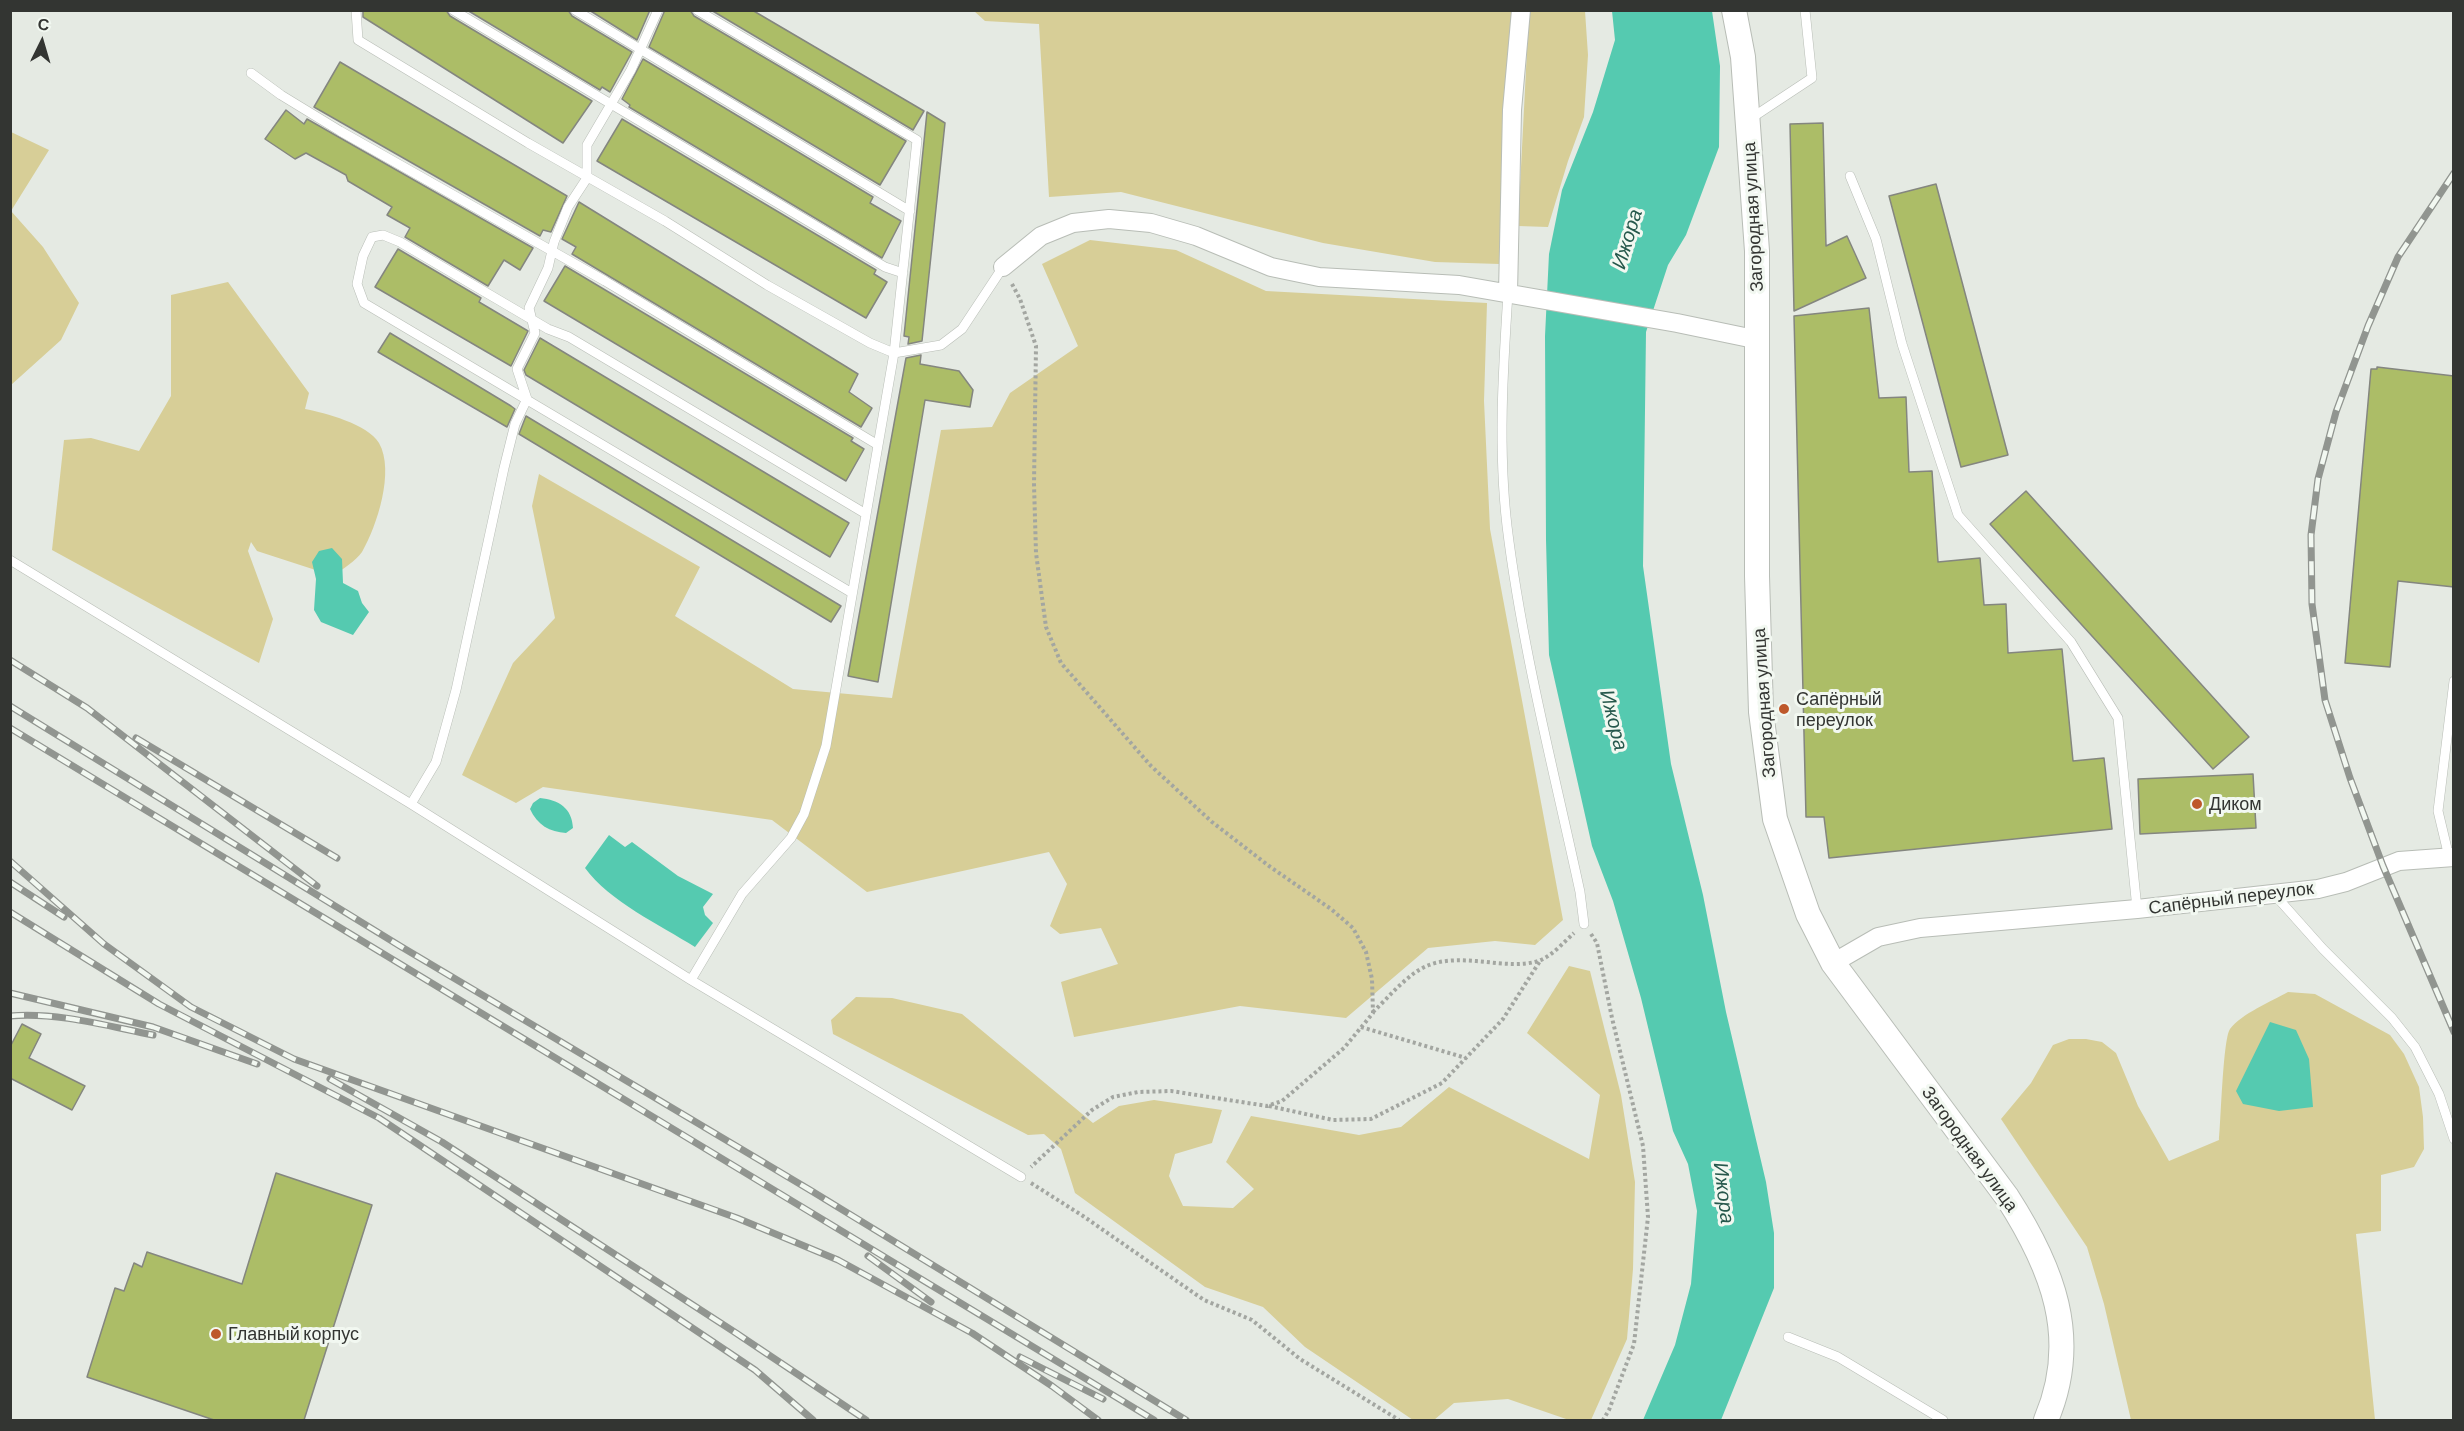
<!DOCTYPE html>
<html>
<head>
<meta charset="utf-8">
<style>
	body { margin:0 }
	#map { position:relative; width:2464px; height:1431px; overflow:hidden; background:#e5eae3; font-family:Barlow,sans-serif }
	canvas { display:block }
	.frame { position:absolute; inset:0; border:12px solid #333532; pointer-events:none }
	.north { position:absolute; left:12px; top:12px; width:60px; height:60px; -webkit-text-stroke:4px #f2f8f1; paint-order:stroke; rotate:5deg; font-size:16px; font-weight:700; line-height:24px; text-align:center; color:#333532 }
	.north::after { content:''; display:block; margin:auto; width:21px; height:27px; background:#333532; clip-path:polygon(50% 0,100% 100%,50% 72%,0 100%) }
</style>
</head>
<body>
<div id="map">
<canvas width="2464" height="1431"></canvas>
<div class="frame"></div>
<div class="north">С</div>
</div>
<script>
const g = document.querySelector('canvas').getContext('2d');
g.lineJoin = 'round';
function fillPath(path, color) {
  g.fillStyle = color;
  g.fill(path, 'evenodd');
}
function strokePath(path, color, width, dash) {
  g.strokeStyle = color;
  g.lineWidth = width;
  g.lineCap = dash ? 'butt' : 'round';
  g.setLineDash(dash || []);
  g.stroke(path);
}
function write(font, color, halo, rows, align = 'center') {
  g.font = font + ' Barlow,sans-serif';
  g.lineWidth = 6;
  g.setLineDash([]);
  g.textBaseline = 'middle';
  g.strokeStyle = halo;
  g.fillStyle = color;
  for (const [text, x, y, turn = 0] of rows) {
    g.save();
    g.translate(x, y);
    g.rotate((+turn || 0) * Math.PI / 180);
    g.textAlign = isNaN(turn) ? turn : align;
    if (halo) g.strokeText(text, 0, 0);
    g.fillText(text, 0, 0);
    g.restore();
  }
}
fillPath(new Path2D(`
	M974,11H1516L1500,264L1435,262L1323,243L1121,192L1049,197L1039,24L985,21Z
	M1529,11H1585L1588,55L1584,117L1568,161L1548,227L1518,226Z
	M11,132L49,150L11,211L43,247L79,303L61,340L11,385Z
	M1090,240L1176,250L1266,291L1487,303L1484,401L1490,529L1563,920L1535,945L1495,941L1428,948L1346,1018L1240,1006L1074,1037L1061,982L1118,964L1101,928L1060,934L1050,926L1067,884L1049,852L867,892L772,820L543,787L516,803L462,775L513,663L555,618L532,506L539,474L700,567L675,616L793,689L892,698L941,430L992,427L1010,393L1078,346L1042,264Z
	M228,282L309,393L305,409C325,413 368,424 379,443C395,471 377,526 362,552C356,561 342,569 334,576L257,551L251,542L248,551L273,619L259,663L52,550L64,440L91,438L139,451L171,396V295Z
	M1569,966L1590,971L1621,1095L1635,1182L1633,1269L1627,1339L1591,1420H1569L1508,1399L1454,1403L1434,1420H1413L1305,1347L1263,1307L1205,1287L1075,1193L1061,1149L1044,1134L1028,1135L833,1034L831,1020L856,997L892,998L962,1014L1093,1123L1119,1106L1154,1100L1222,1110L1212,1143L1175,1154L1169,1176L1183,1206L1233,1208L1254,1189L1226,1162L1251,1116L1359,1135L1401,1127L1449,1087L1589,1159L1600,1095L1527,1033Z
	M2288,992L2315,994L2390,1035L2404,1054L2419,1087L2423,1117L2424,1149L2414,1167L2381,1175V1231L2356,1234L2375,1420H2131L2104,1304L2087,1247L2001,1119L2031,1083L2053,1045L2069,1039H2086L2102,1042L2116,1053L2138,1106L2169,1161L2219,1140C2221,1121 2223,1039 2230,1029C2241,1014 2272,1001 2288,992Z`), '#d7ce97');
fillPath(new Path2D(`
	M1612,11H1712L1720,66L1719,147L1686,235L1668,265L1646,332L1643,566L1671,764L1703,895L1726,1012L1766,1182L1774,1233V1288L1721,1420H1643L1675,1345L1691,1284L1697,1211L1688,1164L1673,1131L1641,998L1613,901L1592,846L1549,655L1546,540L1545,336L1549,254L1562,190L1593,112L1615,40Z
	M332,548L342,559L343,583L358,591L362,603L369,612L353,635L321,622L314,610L316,579L312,562L319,551Z
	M540,798C559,800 572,808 573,828L566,833C550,832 537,825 530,809L533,803Z
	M609,835L625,847L632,842L678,876L713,894L703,907L705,915L713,923L695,947C660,925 609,901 585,868Z
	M2270,1022L2296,1030L2309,1059L2313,1107L2279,1111L2243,1104L2236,1091Z`), '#55cab0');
const building = new Path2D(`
	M363,10H446L450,16L592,101L563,143L363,17Z
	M467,10H568L572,16L632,52L610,92L602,87L600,90Z
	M589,10H650L637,40Z
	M665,10H690L694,16L906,141L880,185L649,47Z
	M711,10H752L924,111L913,130Z
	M643,59L873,197L870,203L901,221L882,258L629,107L630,105L622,99Z
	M340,62L567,196L551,232L543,230L540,236L314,107Z
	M286,110L304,124L307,119L533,248L520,270L504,260L488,286L405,237L410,228L387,215L392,207L348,181L346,175L306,153L295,159L265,139Z
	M927,112L945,123L922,341L908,344L909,337L904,336Z
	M622,119L876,270L874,274L887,282L866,318L597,161Z
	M1823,123L1826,246L1847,236L1866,278L1794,311L1790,124Z
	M1936,184L2008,455L1961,467L1889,196Z
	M579,202L858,374L849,392L872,408L861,427L572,254L576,247L562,239Z
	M398,249L481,298L479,302L528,331L511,366L375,287Z
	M565,266L853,438L851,441L864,449L846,481L544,301Z
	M1869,308L1879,398L1906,397L1909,472L1932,471L1938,562L1980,558L1984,605L2006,604L2008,653L2062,649L2073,761L2104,758L2112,829L1829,858L1824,817H1806L1794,316Z
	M390,333L511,406L515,409L507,427L378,352Z
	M540,338L849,523L830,557L526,375L524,370Z
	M921,355L920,364L959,371L973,390L970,407L925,400L878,682L848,676L906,358Z
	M2377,367L2454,376V587L2398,581L2390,667L2345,663L2371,369H2377Z
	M526,416L841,606L831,622L519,434Z
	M2026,491L2249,737L2213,769L1990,524Z
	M2253,774L2256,828L2140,834L2138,779Z
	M22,1024L41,1034L29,1058L85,1086L72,1110L10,1078V1047Z
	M276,1173L372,1205L304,1420H214L87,1377L115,1288L124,1291L134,1263L142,1267L147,1252L242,1284Z`);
fillPath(building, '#acbd67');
strokePath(building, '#84867f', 1.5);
const service = new Path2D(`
	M356,10L358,40L528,143L665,221L767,285L870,343L894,353L941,345L962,329L1003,267
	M453,10L885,267L903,273
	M575,10L910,211
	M251,73L281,95L340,131L605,281L878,445
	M1750,119L1812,78L1805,10
	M1850,176L1876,239L1902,344L1958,515L2071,642L2118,718L2137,909
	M1508,293C1503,370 1498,448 1507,526C1522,649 1554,771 1580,892L1584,924
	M10,560L411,804L691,980L1021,1177
	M852,593L364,303L357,284L363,256L372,237L383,235L400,242L548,329L569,337L866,514
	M411,804L436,762L456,690L504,468L515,424L527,399L517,369L535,333L529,308L548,268L554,242L568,207L587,178V145L631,70L658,10
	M2449,857L2438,811L2454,681
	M2274,894L2323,949L2392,1018L2415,1047L2439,1094L2454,1139
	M691,980L742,894L791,838L804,814L826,746L894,353L917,140L697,10
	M1788,1337L1838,1357L1943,1420`);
const minor = new Path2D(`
	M1003,267L1041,236L1073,223L1109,219L1151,223L1196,236L1271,267L1319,277L1459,285L1677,323L1759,340
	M1508,293L1512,110L1521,10
	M1833,963L1878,937L1920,928L2137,909L2318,889L2346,882L2399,861L2454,857`);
const secondary = new Path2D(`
	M1734,10L1743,57L1757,251V576L1761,712L1775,819L1808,914L1833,963L2007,1197C2052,1267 2081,1338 2046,1420`);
strokePath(service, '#b8bdb6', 10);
strokePath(minor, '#b8bdb6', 20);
strokePath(secondary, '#b8bdb6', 26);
strokePath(new Path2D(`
	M1012,284L1020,299L1036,346L1034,484L1036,553L1046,627L1061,663L1151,766L1212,822L1269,866L1331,909L1353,928L1366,952L1372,979L1373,1013L1344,1048L1282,1101L1267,1106L1171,1091L1138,1092L1113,1097L1092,1110L1031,1167
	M1591,934L1597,943L1612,1018L1643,1146L1648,1217L1634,1344L1609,1410L1603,1420
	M1373,1012C1389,997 1408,973 1429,965C1464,952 1507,971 1538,961C1551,957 1564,942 1574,933
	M1361,1027L1466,1058
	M1269,1106L1333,1120L1371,1119L1442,1083L1503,1019L1540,961
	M1031,1183L1083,1216L1204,1300L1252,1320L1300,1359L1399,1420`), '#a3a6a1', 4, [3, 3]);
strokePath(service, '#fff', 9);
strokePath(minor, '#fff', 18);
strokePath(secondary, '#fff', 24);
const rail = new Path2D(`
	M2454,173L2398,257L2368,326L2336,412L2318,479L2311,535L2312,604L2325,700L2350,778L2383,866L2454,1032
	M10,660L87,708L317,886
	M10,706L400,946L810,1190L1186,1420
	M10,728L1154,1420
	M136,738L337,858
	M10,861L104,944L191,1007L294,1059L737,1218L838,1260L972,1333L1052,1386L1098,1420
	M10,882L64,917
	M10,912L159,1004L379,1118L755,1370L813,1420
	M10,993L153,1027L257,1064
	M10,1016C58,1012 107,1026 153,1035
	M330,1079L442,1142L736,1333L866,1420
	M868,1256L931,1302
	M1020,1357L1103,1399`);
strokePath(rail, '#919590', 7);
strokePath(rail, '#f2f8f1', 4.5, [14]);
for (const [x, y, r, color] of [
	[1784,709,6,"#be582b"],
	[2197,804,6,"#be582b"],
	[216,1334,6,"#be582b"]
]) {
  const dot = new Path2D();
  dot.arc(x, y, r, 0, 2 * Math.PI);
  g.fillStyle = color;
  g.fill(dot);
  strokePath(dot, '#f2f8f1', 2);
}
write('18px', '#333532', '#f2f8f1', [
	["Загородная улица",1753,217,-93],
	["Загородная улица",1764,703,-94],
	["Сапёрный переулок",2231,898,-7],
	["Загородная улица",1970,1149,54]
]);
write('18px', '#333532', '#f2f8f1', [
	["Сапёрный",1796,699],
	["переулок",1796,720],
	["Диком",2209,804],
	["Главный корпус",228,1334]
], 'left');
write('italic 20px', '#26584c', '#f2f8f1', [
	["Ижора",1627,239,-73],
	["Ижора",1614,720,76],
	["Ижора",1724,1193,83]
]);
</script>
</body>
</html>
